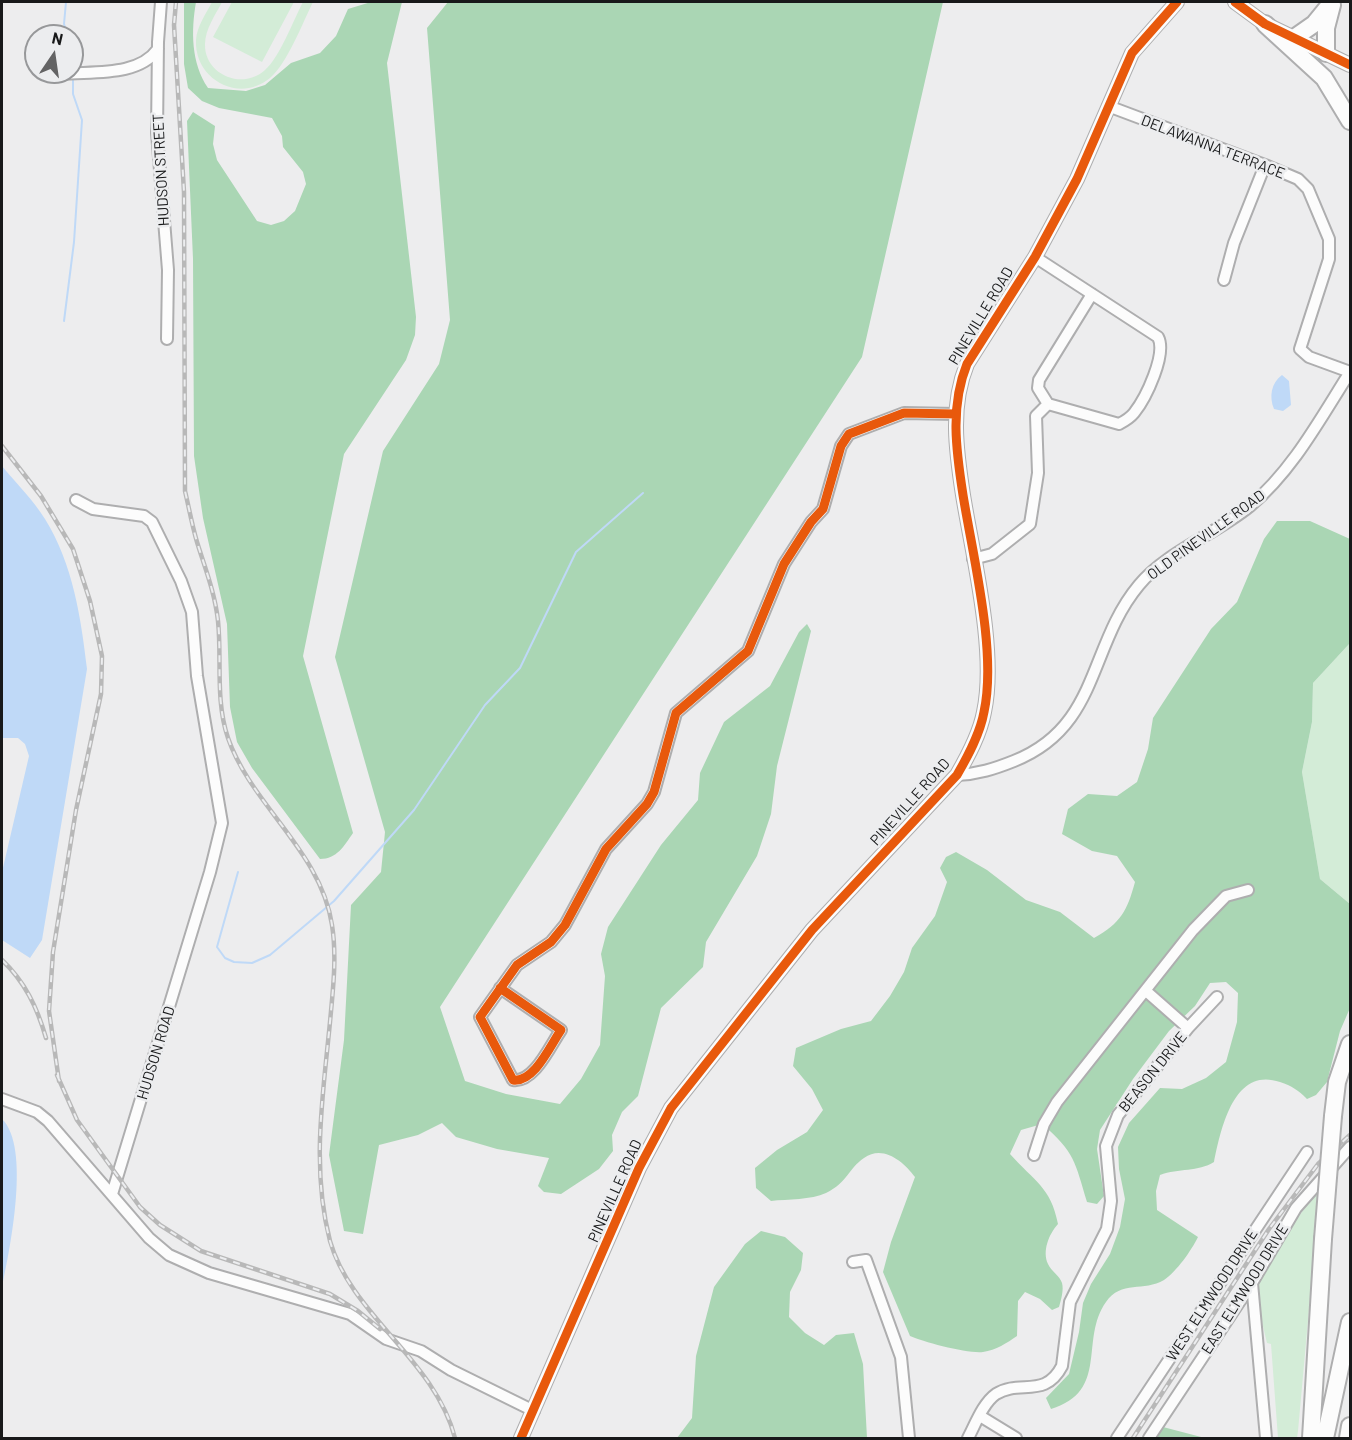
<!DOCTYPE html>
<html>
<head>
<meta charset="utf-8">
<style>
	body { margin:0 }
	#map { position:relative; width:1352px; height:1440px; overflow:hidden; background:#ededee; font-family:Barlow,sans-serif }
	canvas { display:block }
	.frame { position:absolute; inset:0; border:3px solid #18191a; pointer-events:none }
	.north { position:absolute; left:24px; top:24px; width:60px; height:60px; box-sizing:border-box; background:#ecedef; border:2px solid #97989a; border-radius:50%; rotate:13deg; font-size:16px; font-weight:700; line-height:24px; text-align:center; color:#18191a }
	.north::after { content:''; display:block; margin:auto; width:21px; height:27px; background:#636364; clip-path:polygon(50% 0,100% 100%,50% 72%,0 100%) }
</style>
</head>
<body>
<div id="map">
<canvas width="1352" height="1440"></canvas>
<div class="frame"></div>
<div class="north">N</div>
</div>
<script>
const g = document.querySelector('canvas').getContext('2d');
g.lineJoin = 'round';
function fillPath(path, color) {
  g.fillStyle = color;
  g.fill(path, 'evenodd');
}
function strokePath(path, color, width, dash) {
  g.strokeStyle = color;
  g.lineWidth = width;
  g.lineCap = dash ? 'butt' : 'round';
  g.setLineDash(dash || []);
  g.stroke(path);
}
function write(font, color, halo, rows, align = 'center') {
  g.font = font + ' Barlow,sans-serif';
  g.lineWidth = 5;
  g.setLineDash([]);
  g.textBaseline = 'middle';
  g.strokeStyle = halo;
  g.fillStyle = color;
  for (const [text, x, y, turn = 0] of rows) {
    g.save();
    g.translate(x, y);
    g.rotate((+turn || 0) * Math.PI / 180);
    g.textAlign = isNaN(turn) ? turn : align;
    if (halo) g.strokeText(text, 0, 0);
    g.fillText(text, 0, 0);
    g.restore();
  }
}
fillPath(new Path2D(`
	M212,2H222C216,14 205,29 205,44C204,74 242,91 265,70C280,57 293,21 303,2H313C303,22 287,64 270,78C239,104 194,79 196,40C197,26 206,14 212,2Z
	M232,2H294L262,62L213,37Z
	M1350,643V904L1320,879L1302,772L1312,722L1313,683Z
	M1320,1188L1298,1431L1297,1438H1278L1271,1344L1267,1343C1263,1325 1257,1305 1258,1287C1260,1264 1305,1208 1320,1188Z`), '#d3ecd7');
fillPath(new Path2D(`
	M184,2H196C191,31 191,63 208,88L246,91L265,85L291,63L320,53L336,36L348,9L371,2H402L387,63L416,317L415,335L406,360L344,454L303,656L353,833C344,846 337,859 320,859L252,768L237,742L230,707L227,624L203,518L194,456L193,259L187,121L193,112L215,126L213,144L217,160L257,221L271,225L284,221L295,211L306,184L303,172L283,147L282,136L272,118L219,108L202,101L188,88L184,64Z
	M448,2H943L862,357L440,1007L465,1081L506,1094L560,1104L581,1079L600,1045L605,976L601,954L608,927L661,845L698,800L700,773L724,722L770,686L799,632L807,624L811,631L777,766L771,814L757,856L706,942L703,967L661,1008L638,1096L622,1112L612,1135L613,1151L599,1169L561,1194L544,1192L538,1186L549,1158L497,1149L456,1137L442,1123L418,1135L379,1145L363,1234L344,1231L329,1155L344,1040L351,905L381,872L385,832L335,657L383,451L439,364L450,320L427,28Z
	M1277,521H1310L1350,539V643L1313,683L1312,722L1302,772L1320,879L1350,904V1008L1340,1031L1327,1082L1316,1095L1307,1099C1298,1090 1292,1086 1280,1082C1234,1066 1221,1128 1214,1162C1198,1172 1179,1168 1160,1175L1156,1191L1157,1210L1198,1237C1191,1251 1177,1271 1164,1280C1144,1292 1121,1280 1106,1302C1079,1340 1110,1391 1051,1409L1046,1398L1069,1374L1079,1332L1083,1303L1091,1284L1110,1254L1120,1227L1125,1199L1119,1169L1118,1147L1129,1123L1160,1088L1182,1089L1206,1078L1226,1062L1237,1022L1238,993L1226,982L1210,983L1195,1006L1169,1031L1133,1079L1100,1130L1097,1149L1104,1196L1097,1204L1087,1202C1075,1162 1075,1152 1042,1124L1021,1130L1010,1154C1034,1181 1051,1187 1058,1224C1049,1234 1042,1251 1048,1264C1051,1271 1060,1276 1062,1283C1064,1290 1061,1300 1059,1307L1052,1310L1040,1299L1025,1292L1018,1301L1017,1336C1007,1343 996,1350 983,1352C969,1354 923,1342 910,1336L883,1272L891,1242L915,1177C904,1162 883,1144 864,1158C848,1169 848,1182 826,1193C811,1200 788,1199 771,1201L756,1188L755,1168L777,1150L807,1132L823,1110L812,1089L793,1066L796,1048L841,1029L871,1021L890,996L904,972L912,948L935,916L947,882L940,868L946,857L956,852L987,870L1026,900L1060,912L1094,938C1121,923 1127,911 1135,882L1117,856L1092,851L1062,834L1068,809L1088,794L1117,796L1137,782L1148,749L1153,718L1211,629L1237,602L1264,539Z
	M761,1231L785,1237L803,1253L801,1270L790,1292L789,1317L805,1333L824,1345L836,1335L854,1333L863,1364L867,1438H677L692,1418L696,1356L714,1287L745,1244Z
	M1163,1427L1205,1438H1155Z`), '#aad6b4');
fillPath(new Path2D(`
	M1282,375L1289,381L1291,405L1283,411L1274,409C1269,397 1271,383 1282,375Z
	M2,466C16,483 33,500 45,519C73,564 81,618 87,669L42,940L30,958L2,940V872L29,756L25,744L18,738H2Z
	M2,1119C31,1147 10,1249 2,1287Z`), '#bfd9f7');
strokePath(new Path2D(`
	M66,2L64,24L68,36
	M72,60L73,68
	M64,321L74,242L82,120L73,94V77
	M238,872L217,947L225,958L234,962L252,963L270,955L334,901L414,810L485,705L520,668L576,552L643,493`), '#bfd9f7', 2);
const minor = new Path2D(`
	M161,2L158,42L157,133L168,270L167,339
	M62,74C93,71 138,77 158,49
	M1035,257L1158,337C1167,354 1146,398 1134,413C1130,418 1125,421 1119,424L1048,404L1038,388L1039,380L1092,294
	M1224,280L1234,243L1265,165
	M76,500L93,509L144,516L152,522L181,581L192,612L197,676L222,823L210,872L112,1194
	M973,559L992,554L1030,524L1038,473L1036,416L1048,404
	M957,775C978,774 994,769 1014,761C1100,727 1088,646 1139,585C1166,552 1216,534 1250,506C1293,470 1320,419 1350,372L1309,357L1300,349L1329,259V239L1308,189L1298,179L1265,165L1108,106
	M500,988L561,1030C550,1046 534,1083 513,1080L480,1017L517,965L551,942L565,925L606,849L647,804L654,792L676,713L748,651L784,564L811,522L823,509L841,446L849,434L904,413L956,414
	M1146,991L1188,1028
	M2,1099L37,1112L48,1121L149,1238L169,1255L209,1273L350,1314L386,1339L421,1351L451,1370L534,1411
	M1034,1155L1044,1124L1057,1102L1193,930L1226,896L1248,890
	M853,1262L866,1260L901,1357L909,1438
	M1252,1283L1266,1438
	M980,1416L1016,1438
	M968,1438C975,1425 983,1403 996,1394C1020,1379 1045,1399 1062,1366L1070,1302L1107,1229L1111,1201L1106,1146L1118,1115L1188,1028L1217,997
	M1117,1438L1307,1152
	M1149,1438L1252,1283L1296,1208L1350,1147`);
const major = new Path2D(`
	M1235,2L1265,24L1350,65
	M521,1438L639,1168L671,1108L812,930L957,775C968,756 980,734 984,712C997,652 973,557 963,495C956,450 950,406 967,364L1035,257L1077,179L1132,53L1177,2`);
const highway = new Path2D(`
	M1265,24L1324,78L1350,121
	M1294,38L1314,24L1332,2
	M1326,53V28L1332,5
	M1333,1116L1337,1082L1350,1044
	M1311,1438L1323,1239
	M1325,1438L1350,1322
	M1348,1438L1350,1426`);
strokePath(minor, '#aeaeaf', 14);
strokePath(major, '#aeaeaf', 16);
strokePath(highway, '#aeaeaf', 20);
strokePath(minor, '#fcfcfc', 10);
strokePath(major, '#fcfcfc', 14);
strokePath(highway, '#fcfcfc', 16);
const rail = new Path2D(`
	M176,2L174,25L184,192L185,491C189,508 192,525 197,542C205,568 215,593 218,621C222,659 215,700 228,738C251,805 321,851 332,925C337,957 333,989 330,1022C323,1095 311,1168 330,1241C351,1315 435,1360 455,1438
	M2,446L41,496L73,549L90,601L102,656L101,694L76,810L53,952L49,1011L59,1081
	M2,960C25,982 37,1007 46,1038
	M57,1075L77,1120L140,1207L160,1225L201,1251L330,1294L358,1311L380,1329
	M1133,1438L1269,1229L1318,1164L1350,1135`);
strokePath(rail, '#b8b8b8', 4.5);
strokePath(rail, '#ecedef', 2, [7]);
const highwayBridge = new Path2D(`
	M1323,1239L1333,1116`);
strokePath(highwayBridge, '#aeaeaf', 20, []);
strokePath(highwayBridge, '#fcfcfc', 16);
strokePath(new Path2D(`
	M1235,2L1265,24L1350,65
	M500,988L561,1030C550,1046 534,1083 513,1080L480,1017L517,965L551,942L565,925L606,849L647,804L654,792L676,713L748,651L784,564L811,522L823,509L841,446L849,434L904,413L956,414
	M521,1438L639,1168L671,1108L812,930L957,775C968,756 980,734 984,712C997,652 973,557 963,495C956,450 950,406 967,364L1035,257L1077,179L1132,53L1177,2`), '#e8590c', 9);
write('15px', '#18191a', '#ecedef', [
	["DELAWANNA TERRACE",1213,147,21],
	["HUDSON STREET",161,170,-93],
	["PINEVILLE ROAD",981,316,-59],
	["OLD PINEVILLE ROAD",1206,535,-36],
	["PINEVILLE ROAD",910,802,-48],
	["HUDSON ROAD",156,1053,-73],
	["BEASON DRIVE",1153,1072,-51],
	["PINEVILLE ROAD",615,1191,-66],
	["EAST ELMWOOD DRIVE",1245,1289,-58],
	["WEST ELMWOOD DRIVE",1212,1295,-57]
]);
</script>
</body>
</html>
